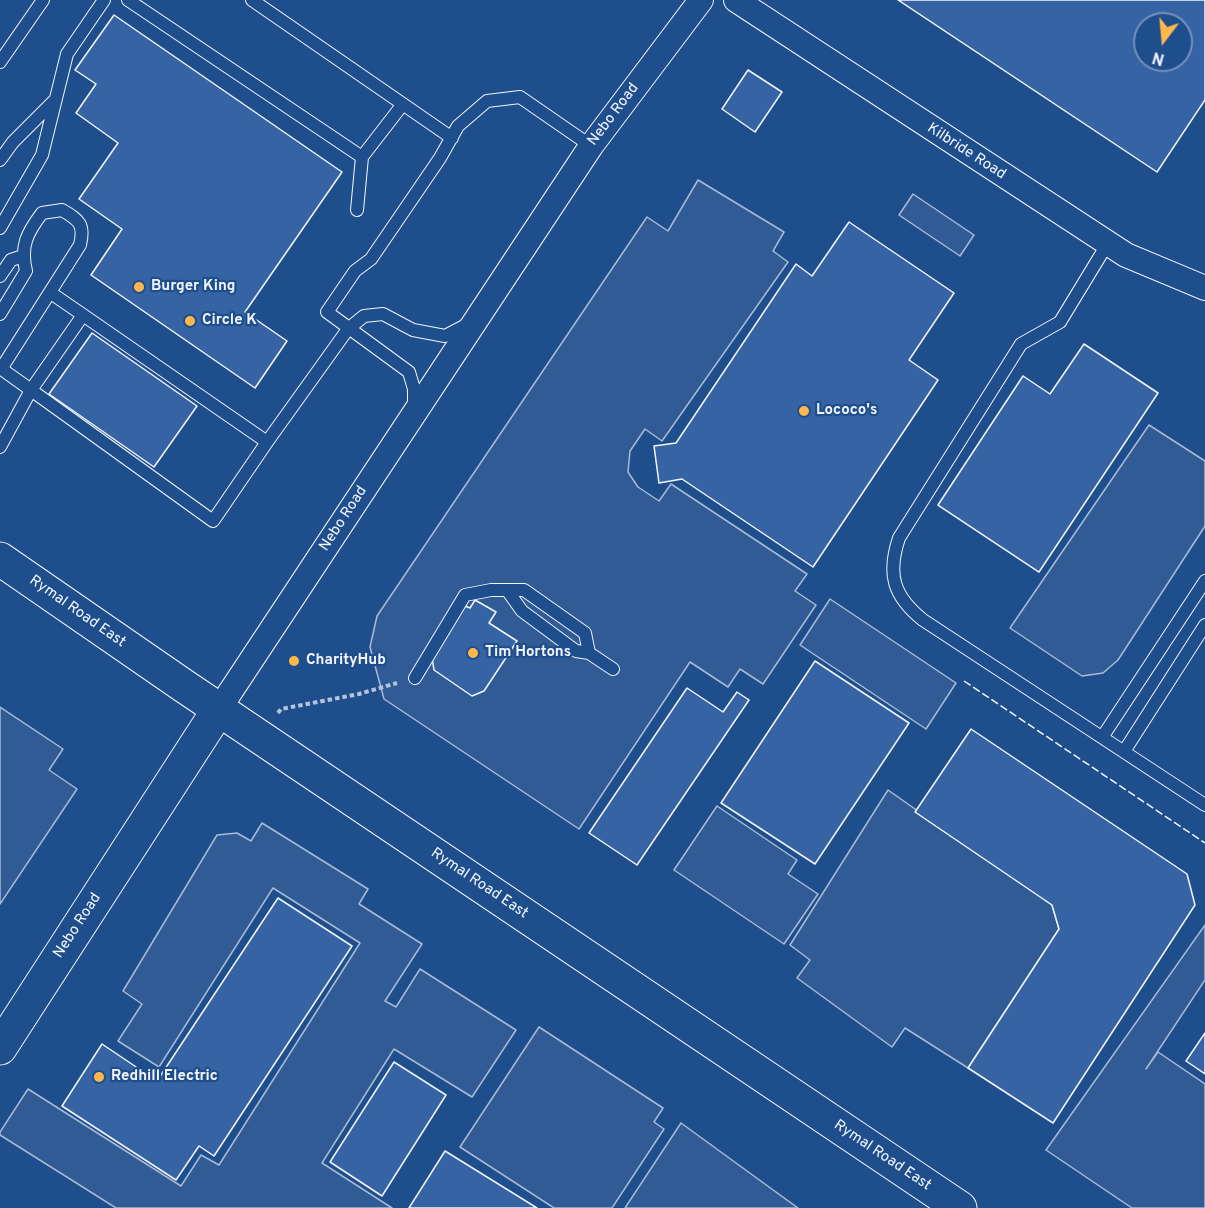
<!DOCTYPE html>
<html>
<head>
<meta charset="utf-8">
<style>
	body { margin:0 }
	#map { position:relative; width:1205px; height:1208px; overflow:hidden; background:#1f4e8c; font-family:Overpass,sans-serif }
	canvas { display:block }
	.north { position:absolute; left:1133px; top:12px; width:60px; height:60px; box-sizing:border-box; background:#1f4e8c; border:2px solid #7391ba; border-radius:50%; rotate:196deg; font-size:16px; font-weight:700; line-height:24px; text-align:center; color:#f2f6ff }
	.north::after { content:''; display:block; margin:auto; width:21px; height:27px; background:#ffb74d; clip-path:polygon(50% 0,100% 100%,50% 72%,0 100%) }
</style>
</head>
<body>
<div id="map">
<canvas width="1205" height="1208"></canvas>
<div class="north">N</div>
</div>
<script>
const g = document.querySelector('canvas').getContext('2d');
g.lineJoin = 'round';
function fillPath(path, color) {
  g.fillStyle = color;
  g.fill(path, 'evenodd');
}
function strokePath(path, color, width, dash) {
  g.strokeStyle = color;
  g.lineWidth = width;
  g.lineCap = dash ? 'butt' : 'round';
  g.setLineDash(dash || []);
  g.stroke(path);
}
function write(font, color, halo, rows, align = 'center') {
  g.font = font + ' Overpass,sans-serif';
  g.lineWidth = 4.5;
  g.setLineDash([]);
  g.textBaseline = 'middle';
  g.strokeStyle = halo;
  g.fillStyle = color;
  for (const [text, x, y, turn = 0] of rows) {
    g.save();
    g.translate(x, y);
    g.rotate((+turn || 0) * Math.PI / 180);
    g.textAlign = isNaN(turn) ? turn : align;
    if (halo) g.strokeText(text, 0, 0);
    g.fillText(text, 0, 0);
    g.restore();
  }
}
const built = new Path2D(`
	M698,180L784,232L773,251L788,262L662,441L645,429L630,451L628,472L638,487L659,501L671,484L807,574L795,591L816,605L763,684L740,669L728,687L690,662L579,829L384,699L370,647L377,616L647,217L668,231Z
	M913,194L974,235L960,256L899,215Z
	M1149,425L1205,461V526L1118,660L1103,673L1082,676L1010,628Z
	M830,599L956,683L926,729L800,645Z
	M0,707L63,749L49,770L77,789L0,904Z
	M888,790L1052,905L1059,929L968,1068L905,1028L892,1047L797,978L810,960L790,945Z
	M717,806L797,860L788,874L818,894L784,944L674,870Z
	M262,823L368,889L359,904L422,944L385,1001L396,1007L420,969L516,1030L472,1097L394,1049L322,1163L392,1208H116L0,1135V1132L28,1089L181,1186L201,1155L219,1165L360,943L273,888L159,1067L118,1041L142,1004L123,991L217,835L237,833L251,841Z
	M1205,925V980L1146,1069L1158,1052L1205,1084V1208H1132L1046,1150Z
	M539,1027L663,1108L654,1122L664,1129L612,1208H554L460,1147Z
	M681,1123L798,1208H625Z`);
fillPath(built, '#305b95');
strokePath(built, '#a8bbd7', 1.5);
const building = new Path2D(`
	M898,0H1205V100L1157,172ZM1145,24H1181V60H1145Z
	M114,15L342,172L245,312L287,341L255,388L91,275L122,229L79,199L118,143L76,113L96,84L75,70Z
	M748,70L782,92L755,132L722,109Z
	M849,222L954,293L909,360L938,380L813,567L682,479L659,483L654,446L676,443L796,264L812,276Z
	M92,333L197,406L154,467L49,394Z
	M1084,344L1158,393L1039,572L938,505L1023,376L1050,394Z
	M475,600L496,612L489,623L517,641L484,691L472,696L434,670L432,658L465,606L470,608Z
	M815,661L909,723L815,864L721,803Z
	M687,688L723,712L737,692L749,700L637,865L589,833Z
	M971,729L1187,874L1195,905L1053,1123L968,1068L1059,929L1052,905L915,812Z
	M278,898L352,946L214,1156L199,1146L176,1180L62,1106L102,1044L157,1081Z
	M1205,1033V1074L1186,1061Z
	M394,1062L446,1095L382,1196L330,1162Z
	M445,1151L537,1208H409Z`);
fillPath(building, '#3563a3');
strokePath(building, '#f2f6ff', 1.5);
const lane = new Path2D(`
	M128,0L362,157L403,104
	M252,0L452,138
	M0,62L43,0
	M0,160L13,142L56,99
	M357,210L362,157
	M0,228L42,155L67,54L104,0
	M1108,243L1060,322L1021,344L899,538C887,574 893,596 923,620L1205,805
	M0,276L11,260L23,256
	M51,293L83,315
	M0,314L26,271C20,246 27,233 42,213L62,210C79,220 85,224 80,245L1,369
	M0,368L31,390L0,447
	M414,407V389L409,372L327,312L355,271L371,259L440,158L458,126L487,101L520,97L591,146
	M267,442L83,315L31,390L213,521L267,442L348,329L364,316L383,314L413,330L445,336L468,324
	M507,590L522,611L576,651L589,653
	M415,678L465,595L491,590H524L585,633L589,653L613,669
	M1103,736L1205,581
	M1125,750L1205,625`);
const street = new Path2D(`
	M736,0L1126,255L1205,288
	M219,709L591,146L701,0`);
const secondary = new Path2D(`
	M0,559L184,686L960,1208
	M0,1048L219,709`);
strokePath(lane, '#f2f6ff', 14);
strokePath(street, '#f2f6ff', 26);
strokePath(secondary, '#f2f6ff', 35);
strokePath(new Path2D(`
	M278,713L281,709L359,694L397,683`), '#b3c4dc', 4, [4.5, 3]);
strokePath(lane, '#1f4e8c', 12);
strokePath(street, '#1f4e8c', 24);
strokePath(secondary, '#1f4e8c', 33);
strokePath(new Path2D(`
	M964,681L1205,843`), '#f2f6ff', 1.5, [8, 3]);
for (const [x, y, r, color] of [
	[139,287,6,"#ffb74d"],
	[190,321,6,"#ffb74d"],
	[804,411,6,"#ffb74d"],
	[473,653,6,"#ffb74d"],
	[294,661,6,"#ffb74d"],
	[99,1077,6,"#ffb74d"]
]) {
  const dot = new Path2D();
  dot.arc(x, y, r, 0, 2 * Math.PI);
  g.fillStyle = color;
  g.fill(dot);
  strokePath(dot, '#1f4e8c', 2);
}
write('15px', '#f2f6ff', '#1f4e8c', [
	["Nebo Road",614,115,-53],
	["Kilbride Road",966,152,33],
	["Nebo Road",344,519,-57],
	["Rymal Road East",77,612,35],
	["Rymal Road East",479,884,34],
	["Nebo Road",78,926,-57],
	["Rymal Road East",882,1156,34]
]);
write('bold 15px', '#f2f6ff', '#1f4e8c', [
	["Burger King",151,287],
	["Circle K",202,321],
	["Lococo's",816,411],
	["Tim Hortons",485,653],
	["CharityHub",306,661],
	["Redhill Electric",111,1077]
], 'left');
</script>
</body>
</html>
